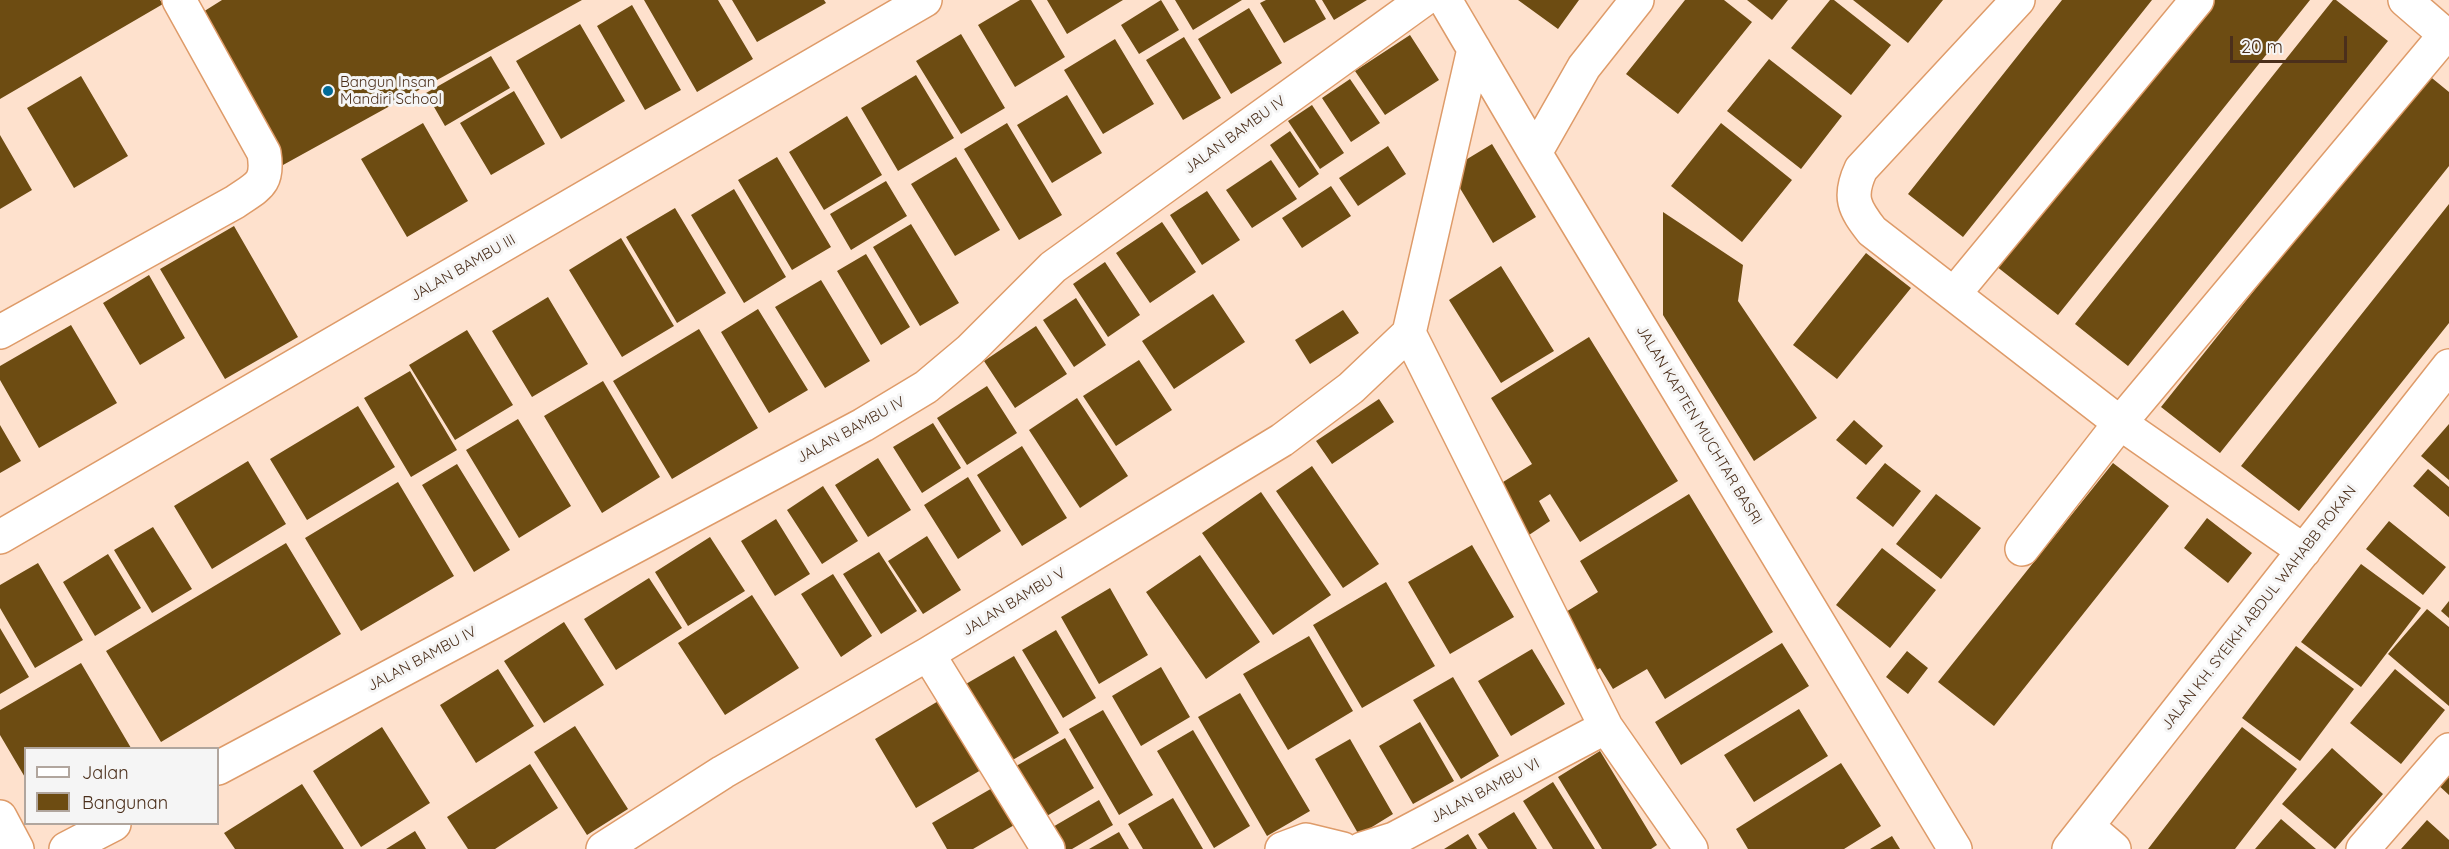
<!DOCTYPE html>
<html>
<head>
<meta charset="utf-8">
<style>
	body { margin:0 }
	#map { position:relative; width:2449px; height:849px; overflow:hidden; background:#fee1cd; font-family:Quicksand,sans-serif }
	canvas { display:block }
	.legend { position:absolute; left:24px; top:747px; width:195px; height:78px; box-sizing:border-box; background:#f5f5f5; border:2px solid #b1a69e; margin:0; padding:8px 10px; list-style:none; font-size:18px; color:#4b2f1b }
	.legend li { display:flex; align-items:center; gap:12px; height:30px }
	.legend b { width:30px; border:2px solid #b1a69e }
	.scale { position:absolute; left:2230px; top:36px; width:117px; height:27px; box-sizing:border-box; border:3px solid #4b2f1b; border-top:0; padding-left:8px; font-size:18px; line-height:21px; white-space:nowrap; color:#4b2f1b; -webkit-text-stroke:4px #f5f5f5; paint-order:stroke }
</style>
</head>
<body>
<div id="map">
<canvas width="2449" height="849"></canvas>
<ul class="legend">
<li><b style="height:8px;background:#fff"></b>Jalan</li>
<li><b style="height:16px;background:#6d4c12"></b>Bangunan</li>
</ul>
<div class="scale">20 m</div>
</div>
<script>
const g = document.querySelector('canvas').getContext('2d');
g.lineJoin = 'round';
function fillPath(path, color) {
  g.fillStyle = color;
  g.fill(path, 'evenodd');
}
function strokePath(path, color, width, dash) {
  g.strokeStyle = color;
  g.lineWidth = width;
  g.lineCap = dash ? 'butt' : 'round';
  g.setLineDash(dash || []);
  g.stroke(path);
}
function write(font, color, halo, rows, align = 'center') {
  g.font = font + ' Quicksand,sans-serif';
  g.lineWidth = 6;
  g.setLineDash([]);
  g.textBaseline = 'middle';
  g.strokeStyle = halo;
  g.fillStyle = color;
  for (const [text, x, y, turn = 0] of rows) {
    g.save();
    g.translate(x, y);
    g.rotate((+turn || 0) * Math.PI / 180);
    g.textAlign = isNaN(turn) ? turn : align;
    if (halo) g.strokeText(text, 0, 0);
    g.fillText(text, 0, 0);
    g.restore();
  }
}
fillPath(new Path2D(`
	M0,0H160L163,4L0,99Z
	M222,0H582L283,165L195,17Z
	M644,0H718L753,59L697,92Z
	M732,0H824L826,3L757,42Z
	M1020,0H1031L1065,57L1015,87L978,25Z
	M1047,0H1123L1067,34Z
	M1161,0L1179,30L1139,54L1121,25Z
	M1175,0H1242L1193,30Z
	M1266,0H1315L1326,19L1284,43L1260,3Z
	M1322,0H1367L1334,20Z
	M1518,0H1579L1558,29Z
	M1685,0H1724L1752,22L1678,114L1626,74Z
	M1747,0H1788L1772,20Z
	M1830,0H1834L1891,45L1851,95L1791,48Z
	M1853,0H1943L1908,43Z
	M2062,0H2152L1963,237L1908,194Z
	M2208,0H2310L2058,315L1996,266Z
	M2333,0H2336L2388,41L2128,366L2075,324Z
	M632,5L681,90L645,110L597,26Z
	M1249,8L1282,63L1231,94L1198,39Z
	M580,24L625,101L561,139L516,61Z
	M961,34L1005,108L961,134L916,61Z
	M1410,35L1439,80L1385,115L1355,71Z
	M1184,37L1221,98L1183,120L1146,60Z
	M1115,39L1154,104L1103,134L1064,70Z
	M491,56L510,88L445,126L426,93Z
	M1769,59L1842,116L1801,169L1727,111Z
	M2427,74L2449,92V166L2220,453L2161,407Z
	M916,75L954,138L898,171L861,108Z
	M81,76L128,156L74,188L27,108Z
	M1350,79L1380,123L1351,142L1322,98Z
	M514,91L545,144L491,175L460,123Z
	M1067,95L1102,153L1052,183L1017,125Z
	M1312,105L1344,153L1320,169L1288,121Z
	M847,116L882,175L824,210L789,152Z
	M423,123L468,201L407,237L361,159Z
	M1007,123L1062,215L1019,240L964,149Z
	M1721,123L1792,180L1742,242L1671,186Z
	M1290,131L1319,174L1299,188L1270,145Z
	M0,135L32,190L0,209Z
	M1492,144L1536,217L1493,243L1449,170Z
	M1388,146L1406,174L1358,206L1339,178Z
	M777,157L831,247L792,270L738,180Z
	M956,157L1000,230L955,256L911,184Z
	M1271,160L1297,199L1252,228L1226,190Z
	M886,181L907,216L851,250L830,214Z
	M1331,186L1351,216L1302,248L1282,218Z
	M734,189L786,277L744,303L691,215Z
	M1207,191L1240,240L1202,265L1170,215Z
	M2449,204V323L2299,511L2241,466Z
	M675,208L726,293L677,323L626,237Z
	M1663,212L1743,265L1738,301L1817,418L1754,461L1663,315Z
	M1162,222L1196,272L1150,303L1116,253Z
	M911,224L959,303L920,326L873,247Z
	M234,226L298,337L225,379L160,269Z
	M621,238L674,326L622,357L569,270Z
	M1866,253L1911,288L1837,379L1793,345Z
	M866,254L910,327L881,345L837,271Z
	M1105,262L1140,315L1108,337L1073,284Z
	M1501,266L1554,351L1501,383L1449,300Z
	M149,275L185,338L140,365L103,303Z
	M821,280L870,361L825,388L775,307Z
	M1213,294L1245,342L1174,389L1142,341Z
	M548,297L588,364L532,397L492,331Z
	M1076,298L1106,345L1074,367L1043,320Z
	M758,309L808,390L769,413L721,332Z
	M1343,310L1359,333L1310,364L1295,340Z
	M71,325L117,403L39,448L0,380V366Z
	M1036,326L1067,374L1015,408L984,361Z
	M699,329L758,428L672,479L613,381Z
	M467,330L513,405L455,440L409,365Z
	M1589,337L1678,481L1580,542L1550,494L1539,501L1550,521L1526,537L1495,487L1532,464L1491,398Z
	M1139,360L1172,410L1116,446L1083,396Z
	M410,371L457,450L411,477L364,398Z
	M603,381L660,477L602,513L544,416Z
	M987,386L1017,433L967,465L937,418Z
	M1077,398L1128,476L1080,508L1029,430Z
	M1379,399L1394,422L1332,464L1316,441Z
	M358,406L395,467L307,520L270,459Z
	M518,419L571,506L519,538L466,450Z
	M1854,420L1883,446L1866,465L1836,440Z
	M933,423L961,468L922,493L893,447Z
	M2449,424V480L2421,456Z
	M0,425L21,461L0,473Z
	M1022,446L1067,518L1022,546L977,475Z
	M878,458L911,510L868,537L835,485Z
	M248,461L286,524L212,569L174,506Z
	M1885,463L1921,491L1893,527L1856,498Z
	M2113,463L2169,506L1994,726L1938,682Z
	M457,464L510,550L474,572L422,485Z
	M1312,466L1379,564L1343,588L1276,491Z
	M2428,469L2449,487V517L2413,486Z
	M968,477L1001,531L958,559L924,505Z
	M398,482L454,576L361,631L305,538Z
	M823,486L858,541L822,564L787,510Z
	M1261,492L1331,595L1273,635L1202,533Z
	M1689,494L1773,632L1665,699L1647,669L1613,689L1600,668L1595,671L1561,615L1598,592L1580,561Z
	M1936,494L1981,528L1941,579L1896,544Z
	M2207,518L2252,553L2228,583L2184,548Z
	M776,519L810,574L775,596L741,541Z
	M2389,521L2446,567L2423,595L2366,549Z
	M153,527L192,589L152,613L114,550Z
	M927,536L961,590L923,614L888,561Z
	M710,537L745,591L688,626L655,572Z
	M286,543L341,634L161,742L106,651Z
	M1472,545L1514,617L1450,654L1408,582Z
	M1882,548L1936,590L1890,648L1836,605Z
	M879,552L917,611L881,634L843,574Z
	M108,554L141,608L95,636L63,582Z
	M1200,555L1260,642L1206,679L1146,592Z
	M38,563L83,640L35,668L0,608V585Z
	M2361,564L2421,608L2361,687L2301,642Z
	M833,574L872,636L841,657L801,594Z
	M649,578L682,628L616,670L584,619Z
	M1386,582L1435,666L1362,708L1313,625Z
	M1110,588L1148,655L1099,684L1061,617Z
	M752,595L799,668L725,715L678,643Z
	M2449,601V618L2441,611Z
	M2427,609L2449,627V706L2388,654Z
	M564,622L604,685L544,723L504,661Z
	M0,628L29,677L0,694Z
	M1056,630L1096,698L1063,718L1022,650Z
	M1309,636L1353,711L1288,750L1243,674Z
	M1782,643L1809,686L1681,765L1655,722Z
	M2296,646L2354,689L2300,761L2242,718Z
	M1532,649L1565,704L1511,736L1478,681Z
	M1907,651L1928,668L1908,694L1886,677Z
	M1014,656L1059,733L1004,765L959,688Z
	M81,663L131,748H26V779L0,735V710Z
	M1161,667L1190,717L1141,746L1112,696Z
	M498,669L534,726L476,763L440,705Z
	M2395,669L2445,710L2401,764L2350,723Z
	M1453,677L1499,756L1461,779L1413,700Z
	M1240,693L1310,811L1267,836L1198,717Z
	M940,700L981,770L916,808L875,739Z
	M1799,709L1828,756L1754,802L1724,755Z
	M1103,710L1153,795L1119,815L1069,729Z
	M1420,722L1454,781L1413,804L1379,746Z
	M575,726L628,809L587,835L534,752Z
	M382,727L430,803L361,847L313,771Z
	M2242,727L2297,769L2235,849H2148Z
	M1193,730L1250,826L1214,848L1157,751Z
	M1065,738L1094,788L1040,820L1011,769Z
	M1350,739L1393,814L1359,835L1315,759Z
	M2332,748L2383,794L2335,849L2282,804Z
	M1600,751L1657,845L1651,849H1602L1558,777Z
	M1841,763L1881,826L1844,849H1748L1736,829Z
	M530,764L558,808L495,849H468L447,817Z
	M2449,769V795L2436,783Z
	M1553,782L1595,849H1553L1523,801Z
	M302,784L344,849H235L224,833Z
	M994,787L1016,824L973,849H947L932,823Z
	M1173,798L1203,849H1143L1128,824Z
	M1099,800L1113,825L1072,849H1062L1051,828Z
	M1514,812L1537,849H1488L1478,834Z
	M2281,819L2316,849H2255Z
	M2427,820L2449,840V849H2401Z
	M415,831L426,849H386Z
	M1119,832L1129,849H1089Z
	M1468,834L1477,849H1444Z
	M1892,836L1900,849H1870Z`), '#6d4c12');
const minor = new Path2D(`
	M1445,0L1535,153L1955,849
	M2018,0L1861,169C1848,197 1854,208 1872,231L2120,423L2304,551
	M2405,0L2449,38
	M1474,49L1409,333L1606,727L1691,849
	M1535,153L1584,67L1637,0
	M1954,294L2197,0
	M0,332L235,202C258,186 269,184 264,153L179,0
	M0,537L925,0
	M2022,549L2120,423L2445,35
	M928,654L1048,849
	M218,768L863,425L926,387L970,350L1053,267L1423,0
	M0,817L17,849
	M2087,826L2114,849
	M66,849L114,824
	M603,849L723,772L928,654L1282,440L1351,388L1409,333
	M1282,849L1306,840L1343,849
	M1362,849L1394,839L1606,727
	M2069,849L2449,366
	M2363,849L2449,750`);
strokePath(minor, '#de9b69', 36);
strokePath(minor, '#fff', 33);
for (const [x, y, r, color] of [
	[328,91,6,"#006a97"]
]) {
  const dot = new Path2D();
  dot.arc(x, y, r, 0, 2 * Math.PI);
  g.fillStyle = color;
  g.fill(dot);
  strokePath(dot, '#f5f5f5', 2);
}
write('15px', '#4b2f1b', '#f5f5f5', [
	["Bangun Insan",340,82],
	["Mandiri School",340,99]
], 'left');
write('15px', '#4b2f1b', '#f5f5f5', [
	["JALAN BAMBU IV",1235,135,-36],
	["JALAN BAMBU III",463,268,-30],
	["JALAN KAPTEN MUCHTAR BASRI",1699,425,59],
	["JALAN BAMBU IV",851,430,-29],
	["JALAN BAMBU V",1014,602,-31],
	["JALAN KH. SYEIKH ABDUL WAHABB ROKAN",2259,608,-52],
	["JALAN BAMBU IV",422,659,-28],
	["JALAN BAMBU VI",1485,791,-28]
]);
</script>
</body>
</html>
